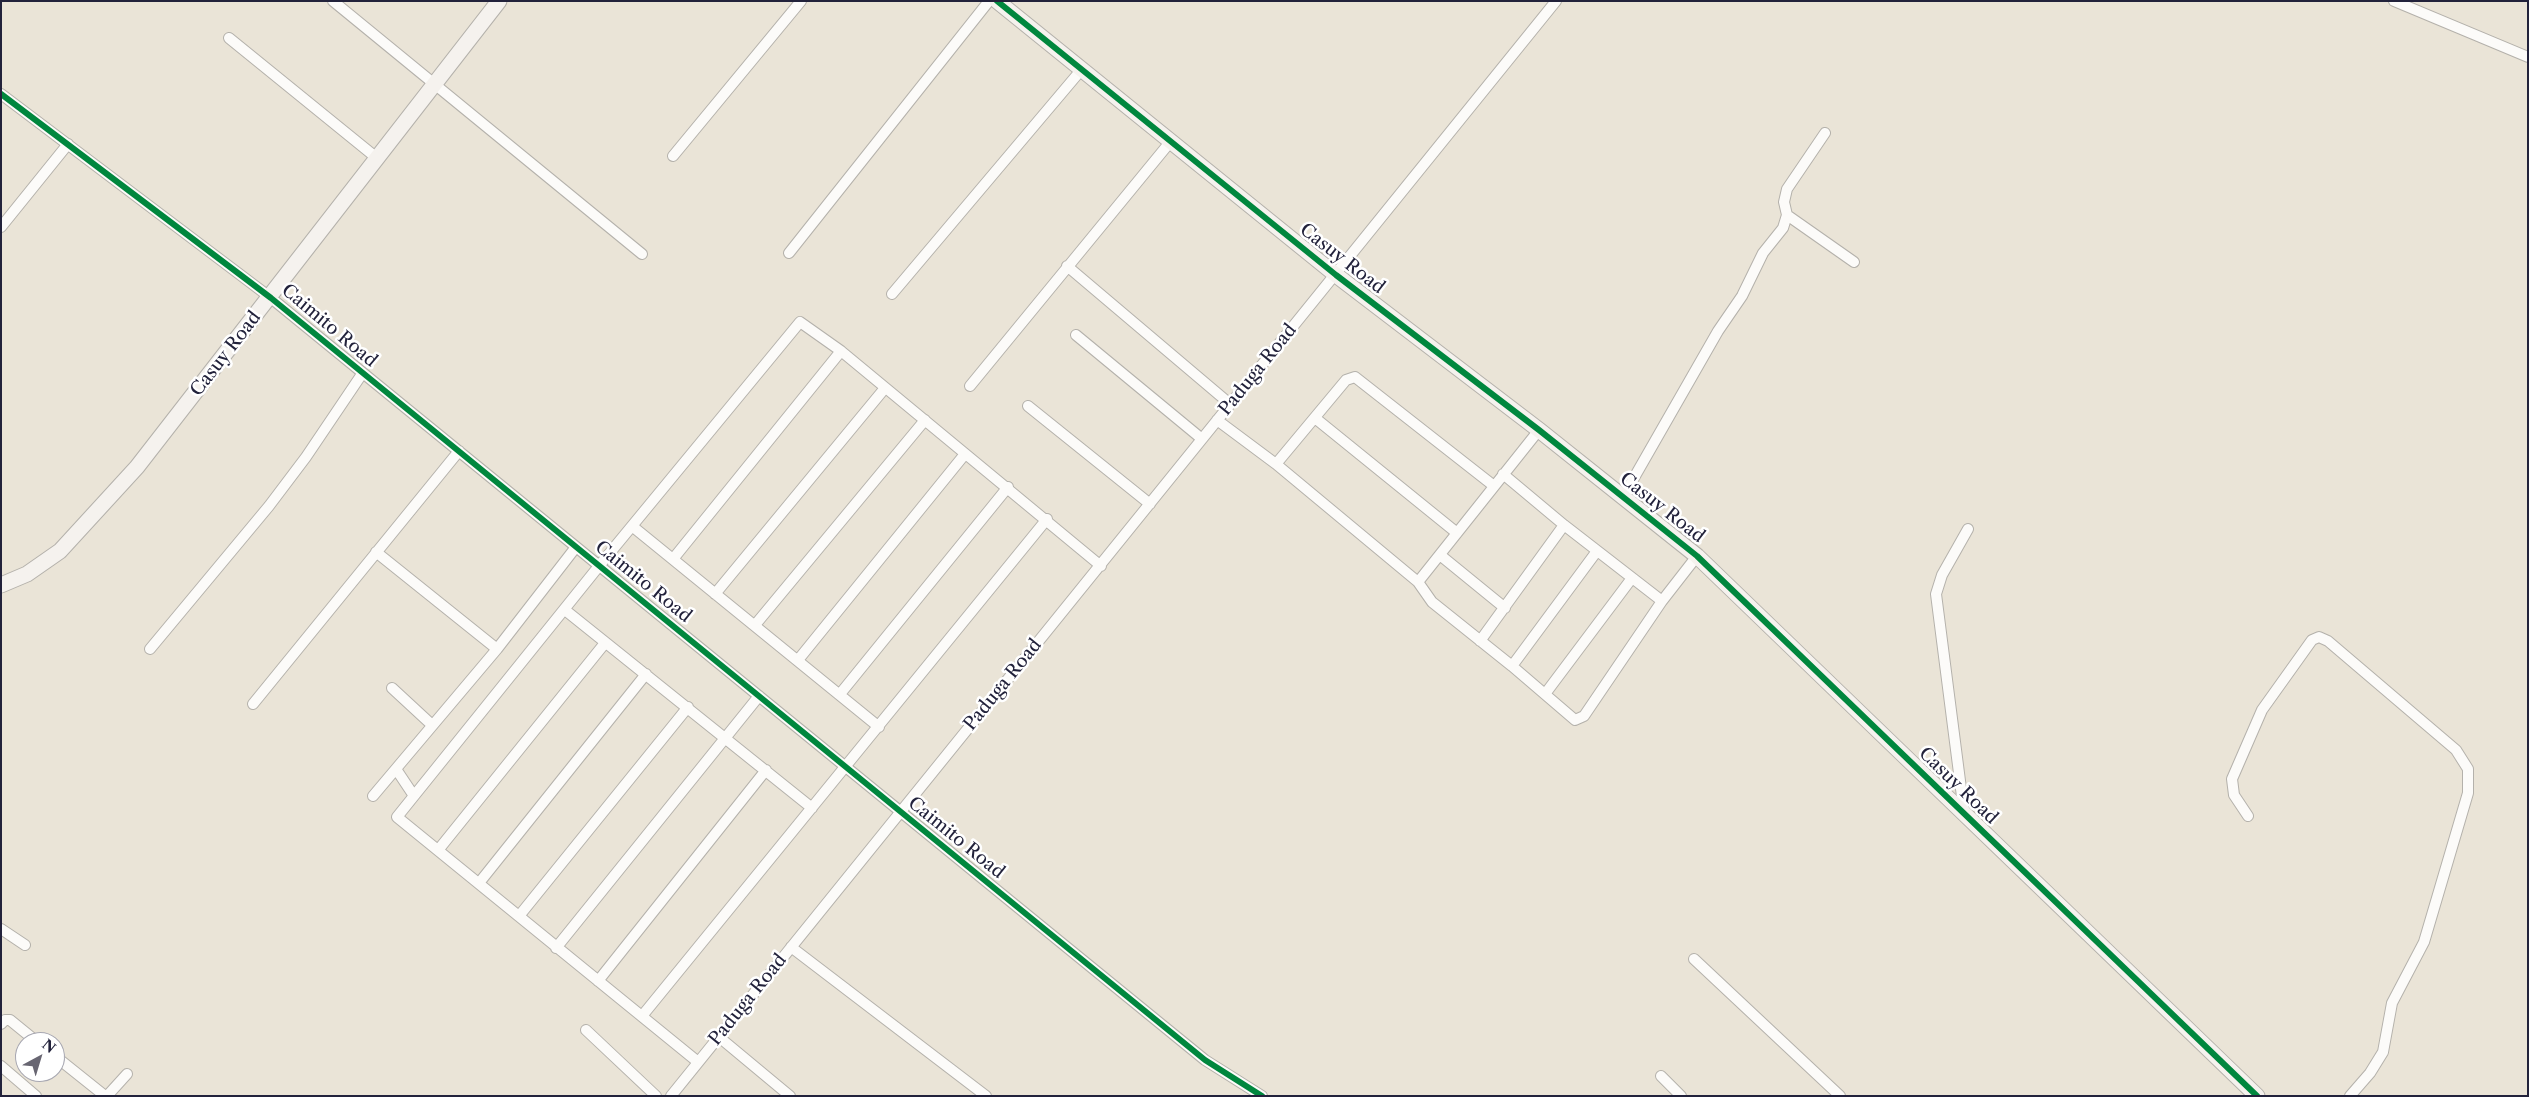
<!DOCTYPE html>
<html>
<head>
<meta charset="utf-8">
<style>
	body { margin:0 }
	#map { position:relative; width:2529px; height:1097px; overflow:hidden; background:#eae4d7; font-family:"Libre Caslon Text",serif }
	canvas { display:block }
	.frame { position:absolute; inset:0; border:2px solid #22223b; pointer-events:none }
	.north { position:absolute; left:15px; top:1032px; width:50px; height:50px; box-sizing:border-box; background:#fff; border:1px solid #a7a7b1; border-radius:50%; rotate:39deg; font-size:14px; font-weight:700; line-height:20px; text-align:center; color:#22223b }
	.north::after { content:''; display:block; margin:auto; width:18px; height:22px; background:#686672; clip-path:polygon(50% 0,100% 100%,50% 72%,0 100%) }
</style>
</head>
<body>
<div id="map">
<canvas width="2529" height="1097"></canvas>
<div class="frame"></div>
<div class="north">N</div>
</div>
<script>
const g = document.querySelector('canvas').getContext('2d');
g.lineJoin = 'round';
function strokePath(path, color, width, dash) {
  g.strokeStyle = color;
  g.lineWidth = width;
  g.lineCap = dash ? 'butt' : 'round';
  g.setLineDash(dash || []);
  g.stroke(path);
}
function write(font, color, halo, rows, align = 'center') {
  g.font = font + ' "Libre Caslon Text",serif';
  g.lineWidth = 5;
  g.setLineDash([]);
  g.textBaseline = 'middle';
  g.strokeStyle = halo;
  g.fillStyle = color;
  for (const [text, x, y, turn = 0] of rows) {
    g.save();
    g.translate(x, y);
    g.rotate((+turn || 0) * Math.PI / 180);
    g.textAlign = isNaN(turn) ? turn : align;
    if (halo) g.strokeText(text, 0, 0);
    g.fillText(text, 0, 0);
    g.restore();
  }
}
const street = new Path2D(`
	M333,1L642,254
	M2394,1L2528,57
	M229,38L378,159
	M1,94L271,298L1205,1060L1262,1096
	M673,156L801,1
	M1787,215L1854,262
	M1,227L68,144
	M789,253L989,1
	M1067,266L1230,404
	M892,294L1082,69
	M1076,335L1202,439
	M970,386L1171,141
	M1028,406L1150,504
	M1315,418L1457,533
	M1217,420L1276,464L1418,582L1432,602L1512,666L1575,720L1584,716L1662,601L1697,556
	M1276,464L1346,380L1355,377L1494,486
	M1503,474L1564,525L1662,601
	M1623,497L1718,331L1742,296L1763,253L1783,228L1787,215L1784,202L1787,189L1825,133
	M632,526L879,727
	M376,552L497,649
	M1440,555L1505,608
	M673,559L841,351
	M1418,582L1539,430
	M715,594L885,388
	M565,610L812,808
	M755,625L925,420
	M1480,641L1564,525
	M150,649L269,506L306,457L362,374
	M798,660L965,454
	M1512,666L1597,551
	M392,688L432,725
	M840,694L1008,487
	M1545,694L1632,578
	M253,704L459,451
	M396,769L414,796
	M373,796L497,649L576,547
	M1964,812L1936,594L1942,575L1968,529
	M2248,816L2234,795L2232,779L2262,710L2312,640L2319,637L2328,641L2456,750L2468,769V793L2424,942L2392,1003L2383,1052L2370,1073L2350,1096
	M439,849L605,643
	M479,883L646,674
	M519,916L688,707
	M1,929L25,945
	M791,947L986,1096
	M556,948L759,696
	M1694,959L1840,1096
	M598,981L766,770
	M642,1016L1047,519
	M1,1024L5,1020H10L37,1042
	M586,1030L656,1096
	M719,1037L790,1096
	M55,1056L105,1096
	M698,1062L397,817L599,566L800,322L841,351L1101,566
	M1,1066L36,1096
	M1661,1076L1681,1096
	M107,1096L127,1074
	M671,1096L1556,1`);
const secondary = new Path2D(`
	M997,1L1336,275L1539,430L1697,556L2257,1096
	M1,585L27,574L60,551L137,467L499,1`);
strokePath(street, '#b4b1ab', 12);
strokePath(secondary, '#b4b1ab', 17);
strokePath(street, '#fcfbf9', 10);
strokePath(secondary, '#f5f2ee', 15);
strokePath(new Path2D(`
	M997,1L1336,275L1539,430L1697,556L2257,1096
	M1,94L271,298L1205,1060L1262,1096`), '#00873e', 6);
write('18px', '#22223b', '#fff', [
	["Casuy Road",1342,259,38],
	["Caimito Road",329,326,40],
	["Casuy Road",226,354,-52],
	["Paduga Road",1258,370,-51],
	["Casuy Road",1662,508,38],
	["Caimito Road",643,582,39],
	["Paduga Road",1003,685,-51],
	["Casuy Road",1958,786,44],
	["Caimito Road",956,838,39],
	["Paduga Road",748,1000,-51]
]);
</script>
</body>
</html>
